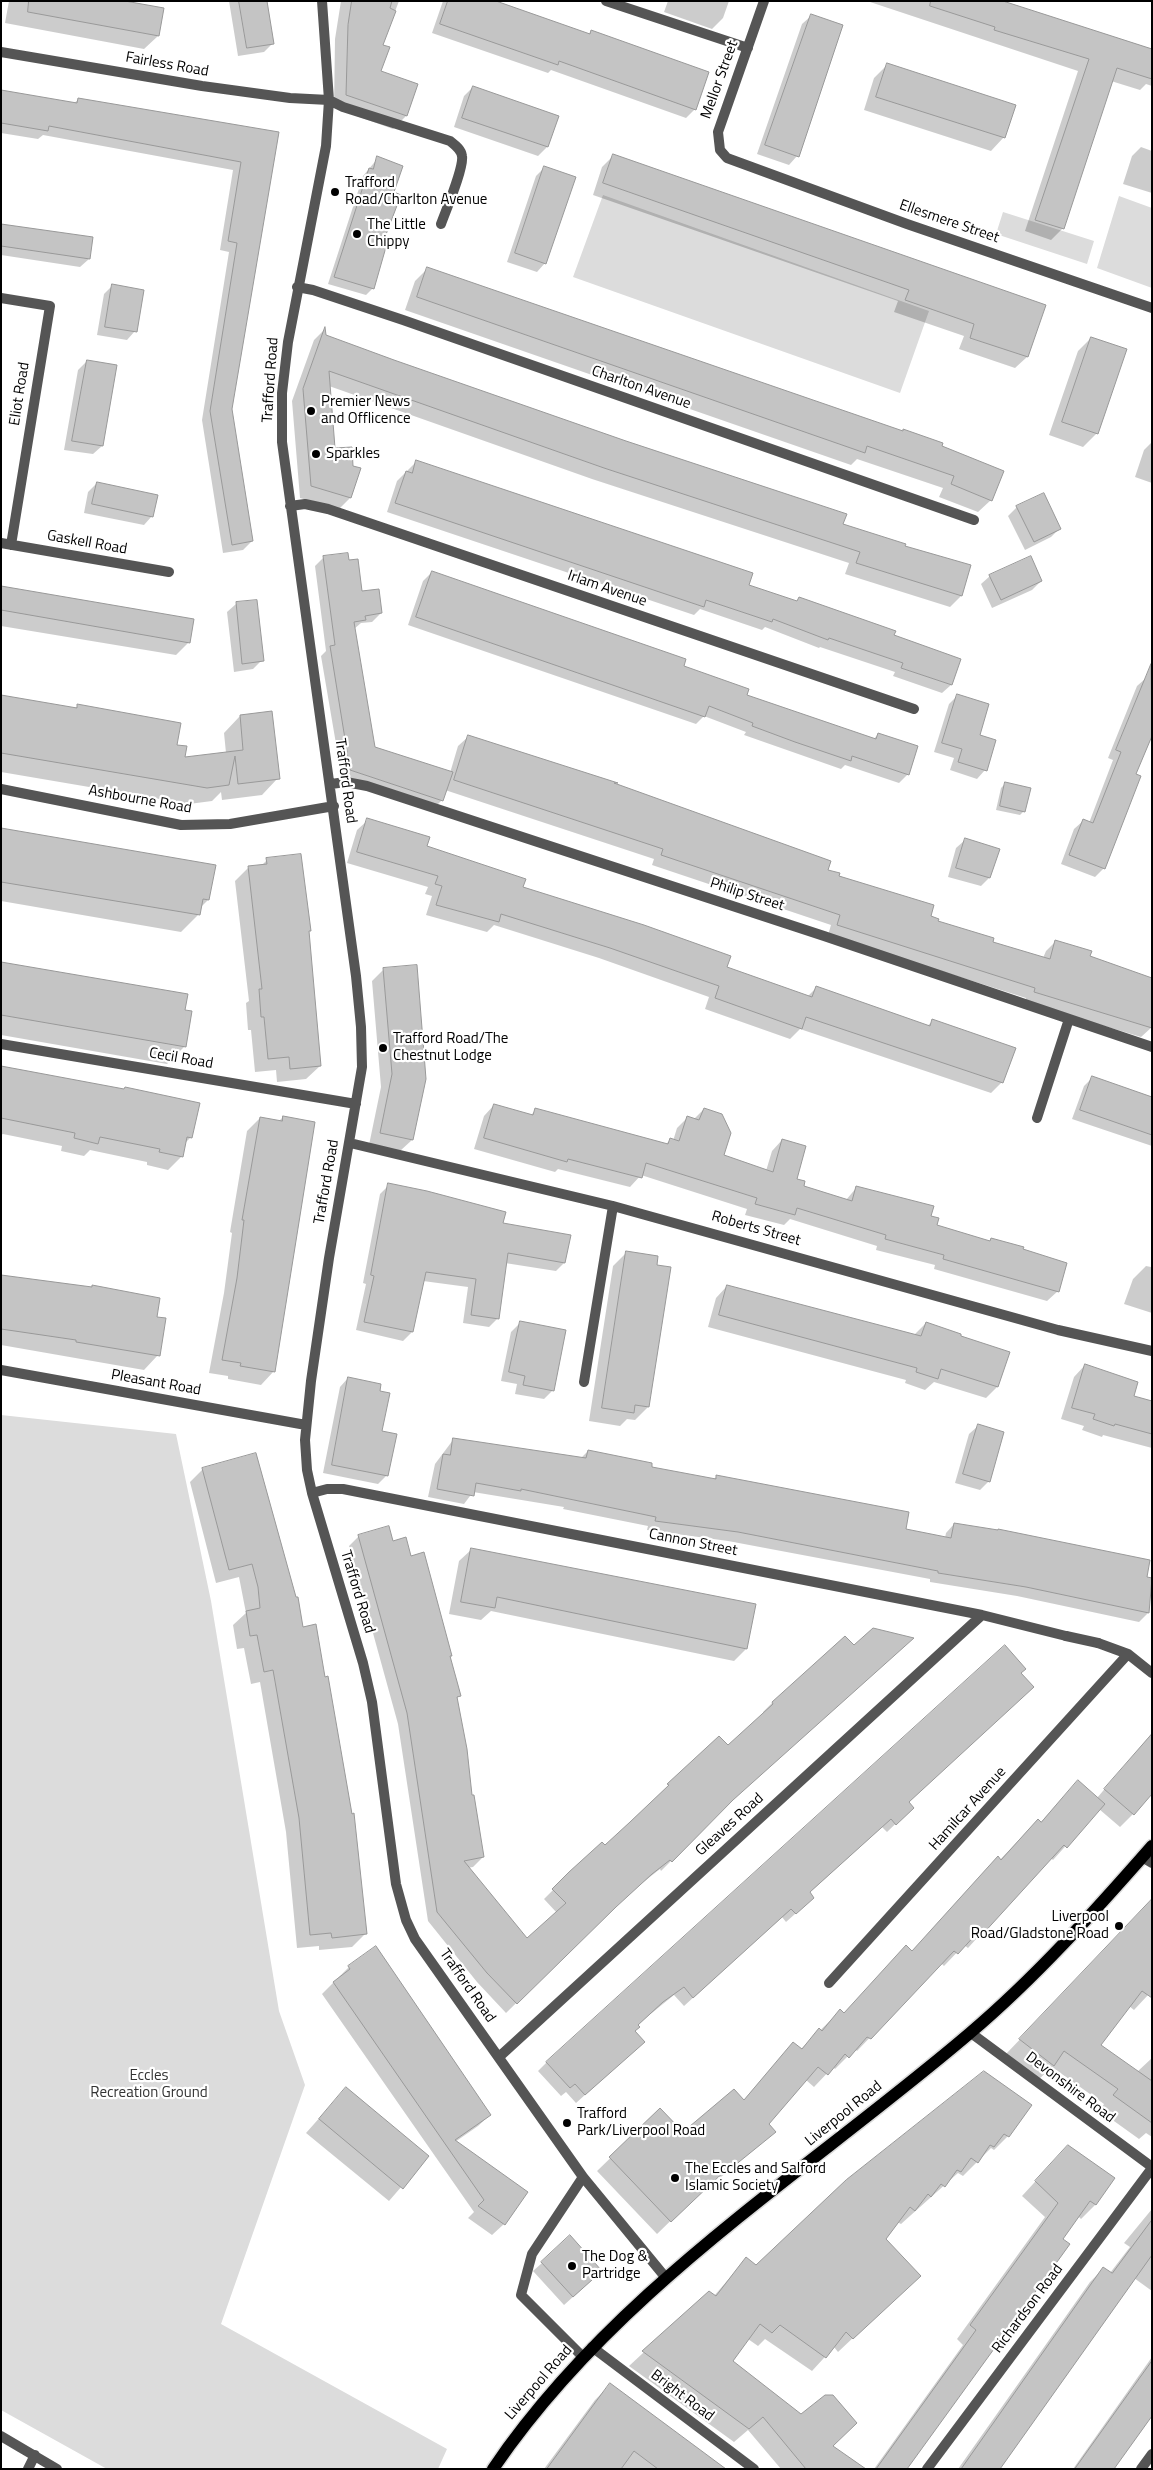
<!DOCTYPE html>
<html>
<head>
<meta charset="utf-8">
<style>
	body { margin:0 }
	#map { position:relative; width:1153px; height:2470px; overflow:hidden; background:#fff; font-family:"Titillium Web",sans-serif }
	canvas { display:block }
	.frame { position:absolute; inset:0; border:2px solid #000; pointer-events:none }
</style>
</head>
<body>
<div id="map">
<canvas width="1153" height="2470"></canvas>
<div class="frame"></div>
</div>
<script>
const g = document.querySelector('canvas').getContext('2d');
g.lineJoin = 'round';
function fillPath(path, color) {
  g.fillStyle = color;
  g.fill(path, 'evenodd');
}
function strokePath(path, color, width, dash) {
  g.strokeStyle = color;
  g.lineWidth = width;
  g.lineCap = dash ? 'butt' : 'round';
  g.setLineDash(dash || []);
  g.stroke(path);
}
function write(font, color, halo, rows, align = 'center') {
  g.font = font + ' "Titillium Web",sans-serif';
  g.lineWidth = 4.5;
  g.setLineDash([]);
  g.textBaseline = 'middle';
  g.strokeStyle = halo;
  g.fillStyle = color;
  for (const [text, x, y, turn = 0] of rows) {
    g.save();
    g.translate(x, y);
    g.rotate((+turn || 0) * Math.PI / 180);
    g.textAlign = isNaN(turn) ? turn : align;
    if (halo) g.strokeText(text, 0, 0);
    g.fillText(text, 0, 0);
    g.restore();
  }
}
fillPath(new Path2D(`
	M603,195L929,311L900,393L573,277Z
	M1119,196L1152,208V288L1097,268Z
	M1003,212L1094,241L1087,264L996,234Z
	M1,1415L176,1434L211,1601L279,2011L305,2085L221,2324L447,2449L438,2469H107L1,2410Z`), '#dcdcdc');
fillPath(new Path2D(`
	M9,1H119L158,36L144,49L5,23Z
	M229,1H266L273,43L264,52L238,56Z
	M341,1H399L382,46L379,72L416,85L406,116L393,129L334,108L335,39Z
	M443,1H492L588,35L591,31L695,109L686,118L551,70L548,73L432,33Z
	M668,1H729L723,18L712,29L664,12Z
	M867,1H1000L1152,49V86L1146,84L1140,90L1111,81L1063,228L1051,240L1025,231L1078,71Z
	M811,16L797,156L789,165L757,154L802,24Z
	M887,65L1004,137L991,151L864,110L874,78Z
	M473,87L558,116L547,147L538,156L454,127L464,96Z
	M1,91L73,104L79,99L277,133L231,409L252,541L243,550L223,553L202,420L229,252L220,250L233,170L43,135L38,139L1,133Z
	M1141,147L1152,151V193L1123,184L1132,156Z
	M614,155L1044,306L1027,357L1015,368L959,349L964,336L894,312L898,301L593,195L602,167Z
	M378,158L392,193L373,288L366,295L328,284L363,176Z
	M544,168L545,263L537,272L507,262L536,176Z
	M1,225L89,259L80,267L1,255Z
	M428,268L902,432L904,430L940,447L991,500L978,512L939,497L943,488L857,459L851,465L405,310L415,281Z
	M112,286L135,331L127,340L97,335L104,294Z
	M324,330V336L625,442L904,547L961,596L950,607L845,574L849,563L592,479L329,386L334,450L352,467L359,469L350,498L339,509L300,498L292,401L314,340Z
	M1091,338L1097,433L1083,447L1049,435L1078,351Z
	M87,361L102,446L93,454L64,450L78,370Z
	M1152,442V483L1135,477L1144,450Z
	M416,462L748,586L796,602L799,598L893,636L960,660L951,685L942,693L893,676L895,672L820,647L819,648L765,627L762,630L700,609L694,615L387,512L397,481Z
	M97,483L152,516L144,525L84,513L88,492Z
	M1017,507L1060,528L1051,537L1025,550L1008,516Z
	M324,557L348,561L361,592L381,613L372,622L361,623L354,629L374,748L450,773L458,746L469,736L616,783L614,785L827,870L937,921L991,942L1043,958L1046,951L1056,941L1088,957L1152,1027L1141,1037L1025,1002L1026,998L828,935L831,925L652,865L654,859L445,790L442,800L433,809L342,779L321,656L326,651L315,566Z
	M432,572L682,667L745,696L873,740L878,734L908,774L899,783L845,765L841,769L744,735L746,732L704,716L696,724L408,625L423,581Z
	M990,576L1041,581L1032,590L992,608L981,584Z
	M1,588L189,642L176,655L1,626Z
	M256,601L262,660L253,669L234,672L227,612L236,604Z
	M1146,678L1152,680V733L1135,775L1104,868L1095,877L1061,864L1074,829L1083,821L1089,823L1113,760L1108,758L1137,686Z
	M958,695L978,736L985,770L977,779L950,770L954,758L934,752L949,704Z
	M1,697L74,709L78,706L176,746L184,758L226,753L224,733L240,716L278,778L262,795L222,800L221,792L212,801L189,804L1,772Z
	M1005,784L1024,811L1020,815L996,810L1001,788Z
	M368,820L521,887L726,968L807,997L817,987L927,1026L933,1021L1002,1082L991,1093L800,1029L790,1039L705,1009L709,997L599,958L494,925L487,932L426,915L432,896L425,894L428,887L347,863L357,830Z
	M1,829L208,900L200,908L198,915L181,932L1,901Z
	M965,840L989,878L981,886L948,877L956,848Z
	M267,860L307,932L320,1066L306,1079L277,1082L276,1070L255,1072L251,1030H248L246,1003L249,1001L235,881L248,868L261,866Z
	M1,963L184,1011L185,1046L167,1064L1,1035Z
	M384,969L412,1140L400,1151L369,1145L381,1087L372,981Z
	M1,1067L198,1104L191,1137L184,1144L182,1156L168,1170L147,1165V1162L90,1150L84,1156L61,1151L62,1146L3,1134L1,1135Z
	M1093,1077L1152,1098V1146L1072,1119L1084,1086Z
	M494,1105L530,1116L536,1110L665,1145L670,1140L673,1141L677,1128L688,1117L694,1119L704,1109L722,1156L766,1171L772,1151L782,1140L796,1180L802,1187L846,1200L857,1187L930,1217L935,1226L989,1242L991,1239L1058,1291L1047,1301L934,1269L935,1265L876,1250L877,1246L790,1219L784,1225L745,1215L747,1209L641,1175L630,1187L558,1169L555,1172L474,1149L484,1116Z
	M283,1117L274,1371L261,1385L228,1379V1376L209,1373L224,1293L232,1233L230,1232L247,1131L260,1118L279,1121Z
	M389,1185L501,1224L564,1263L556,1271L505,1263L498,1318L489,1327L463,1323L468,1287L423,1281L412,1332L403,1341L356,1330L366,1284L363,1283L380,1194Z
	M627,1252L648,1407L635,1420L627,1419L620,1426L589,1421L613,1266Z
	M1152,1265V1313L1124,1304L1133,1279L1146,1266L1151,1267Z
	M1,1276L90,1288L92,1286L156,1318L158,1355L144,1370L1,1345Z
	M727,1286L914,1335L926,1323L997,1387L986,1398L934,1382L925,1390L905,1383L906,1380L708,1327L716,1298Z
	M520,1323L553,1390L544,1399L515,1394L517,1384L501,1381L511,1332Z
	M1085,1365L1132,1397L1152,1402V1448L1103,1435L1102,1437L1082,1430L1084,1426L1061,1419L1074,1377Z
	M348,1378L380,1432L387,1475L378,1484L323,1473L340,1387Z
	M978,1426L989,1481L980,1490L955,1483L969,1434Z
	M453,1440L581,1458L588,1451L650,1468L713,1480L717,1476L905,1530L945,1538L946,1533L954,1524L1152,1579L1148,1613L1139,1622L1017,1596L930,1582V1579L728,1541L647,1530L648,1526L563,1509L564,1507L473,1492L464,1504L428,1497L435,1464Z
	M203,1469L302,1628L365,1934L352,1947L319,1950V1946L297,1948L286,1832L260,1682L251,1684L244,1648L237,1649L233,1625L246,1613L239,1577L216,1583L190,1482Z
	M359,1536L392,1542L410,1558L451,1656L449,1657L459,1696L456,1699L471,1797L483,1857L473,1867L467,1868L527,1940L557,1913L544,1899L553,1890L605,1846L719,1738L728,1747L764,1714L763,1712L772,1703L845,1638L722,1810L661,1871L660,1869L641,1884L605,1916L506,2013L477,1982L428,1921L398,1724L349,1546Z
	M472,1549L746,1649L734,1661L491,1611L481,1620L449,1614L459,1561Z
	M1152,1733V1792L1133,1814L1120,1827L1099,1809L1053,1860L1050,1857L968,1948L964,1945L944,1966L941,1963L857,2051L855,2049L835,2069L833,2067L814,2087L806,2080L768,2124L774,2132L720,2178L718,2175L657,2234L597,2171L660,2110L683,2133L743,2101L781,2057L800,2050L840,2011L844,2014L912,1952L1038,1820L1041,1823L1097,1798Z
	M908,1802L912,1808L887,1832L882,1827L809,1893L804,1906L786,1922L782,1917L684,2006L674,1995L637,2025L634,2032L644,2042L576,2103L566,2092L561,2096L538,2071L547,2062Z
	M1152,1901V1998L1148,1995L1134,2010L1129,2006L1099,2045L1137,2072L1152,2058V2137L1146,2133L1139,2139L1100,2111L1104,2104L1052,2067L1038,2080L1006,2054Z
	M349,1967L490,2115L478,2126L455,2142L504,2224L492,2235L468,2218L474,2212L322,1994Z
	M985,2072L1008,2136L994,2150L991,2148L963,2176L958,2173L901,2224L897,2222L885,2239L905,2289L838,2352L834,2347L812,2371L765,2339L758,2346L748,2339L732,2362L832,2446L863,2469H781L748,2430L734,2442L629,2366L709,2292L714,2296L746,2259L756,2267Z
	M346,2088L428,2156L389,2201L306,2133Z
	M1055,2160L1114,2178L1095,2205L1081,2219L1078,2216L905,2469H874L963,2345L957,2339L1045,2217L1022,2196Z
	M1152,2209V2291L1134,2278L998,2469H958L1090,2282L1104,2268L1110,2273L1130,2247L1124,2243Z
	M542,2263L592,2280L564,2305L533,2271Z
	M1152,2357V2414L1113,2469H1073Z
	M610,2385L723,2469H544L595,2400Z`), '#0003');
const building = new Path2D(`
	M29,1H125L164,8L159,36L28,12Z
	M239,1H267L274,44L247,48Z
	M352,1H392L390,8L396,11L383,45L390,47L381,71L418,84L407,116L346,95L348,25Z
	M448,1H496L590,34L591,30L709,72L696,110L559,61L558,65L440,24Z
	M931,1H1003L1152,49V79L1117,68L1064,229L1035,220L1089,59L994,30L995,27L930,6Z
	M811,14L843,25L799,157L765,145Z
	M887,63L1016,105L1005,138L876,97Z
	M473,86L559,116L548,147L462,118Z
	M1,90L77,103L78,98L279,132L232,409L253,541L232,545L210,411L237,243L228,241L241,162L49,126L48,131L1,123Z
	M613,154L1046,305L1028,357L970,338L974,324L905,300L909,290L603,183Z
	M377,156L403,166L394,192L401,195L382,245L386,247L374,289L334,277L369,168L373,169Z
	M544,166L576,177L546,264L515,253Z
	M1,224L93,237L90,259L1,246Z
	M427,267L903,431V429L943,443L942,446L1004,471L992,501L951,484L954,476L867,446L865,453L417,297Z
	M112,284L144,290L137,332L105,327Z
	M325,327L326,335L394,360L626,441L847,514L843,524L906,544L905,546L971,565L962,596L856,563L860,552L604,468L329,371L335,448L352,447L353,466L361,468L351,498L311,486L303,389Z
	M1091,337L1127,349L1098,434L1062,422Z
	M87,360L117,365L103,446L72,441Z
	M416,460L753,573L749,585L797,601L799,597L896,631L894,635L961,659L952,685L901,668L903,663L829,638L828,640L773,619L772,622L706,600L704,607L395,503L406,471L412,473Z
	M97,482L158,495L153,517L92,504Z
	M1044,493L1061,529L1034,542L1016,506Z
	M348,553L349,560L358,559L362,591L379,589L382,613L365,616L366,620L354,622L375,747L453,772L443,801L350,770L330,646L335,645L323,556Z
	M1031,556L1042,581L1001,600L989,575Z
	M432,571L686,659L684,666L749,689L747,695L876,739L878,733L918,746L909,775L852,756L851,761L795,742L752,726L753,723L709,706L705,717L416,617Z
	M1,586L194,619L190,643L1,610Z
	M257,600L264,661L242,664L236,602Z
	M1151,664L1152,736L1136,774L1141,776L1105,869L1069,855L1083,819L1093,823L1121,752L1116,750Z
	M957,694L989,704L980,735L996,740L987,771L958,762L962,749L942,743Z
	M1,695L77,708V704L181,723L177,745L187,746L185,757L243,750L240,715L272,711L280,779L238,784L235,756L229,785L207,788L1,753Z
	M468,735L618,783H614L831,861L828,870L840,873L839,876L934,905L931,916L939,919L938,921L994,938L993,942L1050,959L1055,940L1092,951L1090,956L1152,978V1028L1034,992L1035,988L837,925L840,915L661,855L663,849L454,780Z
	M1005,782L1031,788L1025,812L1000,806Z
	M367,818L430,837L427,846L526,879L523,887L644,925L731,956L727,967L812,997L816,986L930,1026L932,1019L1016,1048L1003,1083L806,1017L802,1029L715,998L719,986L610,948L501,914L499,922L436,905L442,886L435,884L438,876L357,852Z
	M1,828L216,865L209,900L203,899L200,915L1,882Z
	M965,838L1000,849L990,878L956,868Z
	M301,854L311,931H309L321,1066L290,1069L289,1057L268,1059L264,1017H261L259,989H262L248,866L267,864L266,858Z
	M1,962L188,994L185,1010L192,1011L186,1047L1,1015Z
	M417,965L426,1079L413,1140L380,1133L392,1074L383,968Z
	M1,1066L124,1089L125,1087L200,1103L192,1138L187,1137L183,1157L159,1152L160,1149L100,1137L98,1144L74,1138L75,1133L1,1118Z
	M1092,1076L1152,1097V1135L1080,1110Z
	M494,1104L533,1115L535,1108L668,1144L670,1138L679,1141L687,1116L699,1120L704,1108L722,1114L731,1133L724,1155L773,1172L782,1139L806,1146L797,1179L805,1181L804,1186L852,1201L856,1186L934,1206L931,1216L939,1218L937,1225L990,1241L991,1238L1024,1247L1023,1249L1067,1263L1059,1292L943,1259L944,1255L885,1239L886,1235L797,1208L795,1215L755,1204L757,1198L646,1163L642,1178L568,1159L567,1162L484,1138Z
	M283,1116L315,1122L275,1372L240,1366L241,1363L222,1360L237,1278L244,1220H242L260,1117L282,1121Z
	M388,1183L427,1191L506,1212L503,1223L571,1235L565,1263L508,1253L499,1319L471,1315L476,1279L426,1272L413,1332L364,1322L374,1276L371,1275Z
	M626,1251L658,1256L657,1265L671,1267L649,1407L635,1405L634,1413L602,1408Z
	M1,1275L92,1287V1285L160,1298L157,1317L166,1318L160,1356L76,1342V1340L1,1329Z
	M727,1285L921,1336L926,1322L961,1334V1336L1010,1352L998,1387L941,1369L938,1379L916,1372L917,1368L719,1315Z
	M520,1321L566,1330L554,1391L523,1385L525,1376L509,1372Z
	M1085,1364L1138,1382L1134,1396L1152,1401V1434L1115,1424L1114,1426L1093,1419L1095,1414L1072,1408Z
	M348,1377L381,1384L380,1391L390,1393L382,1431L397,1434L388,1476L332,1465Z
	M978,1424L1004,1432L990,1482L963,1474Z
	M453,1438L586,1458L588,1450L652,1463V1467L716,1479V1475L909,1512L906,1529L951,1538L954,1523L998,1530V1529L1150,1560L1147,1577L1152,1578L1149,1613L1026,1587L938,1573V1571L738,1532L655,1521L656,1517L521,1489V1491L476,1483L474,1496L437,1489L443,1454L450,1455Z
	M256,1453L296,1597H298L303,1627L316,1624L325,1677L328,1676L352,1814L354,1813L367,1934L332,1938L331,1933L310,1935L299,1818L273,1670L264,1672L257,1635L250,1636L246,1611L260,1608L258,1587L252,1564L229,1570L202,1468Z
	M389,1526L393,1541L406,1537L411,1556L424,1552L452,1656H450L461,1696L457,1697L467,1749L472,1795H474L484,1857L464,1861L527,1938L566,1903L552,1889L569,1872L602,1842L605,1845L630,1822L669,1785L667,1784L719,1736L728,1745L773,1704L772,1702L845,1636L854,1645L873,1628L914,1638L733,1800L672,1862L670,1860L652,1874L616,1907L517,2004L487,1973L437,1912L407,1713L358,1535Z
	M471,1548L756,1604L747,1649L497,1597L495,1608L461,1602Z
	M1005,1645L1026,1669L1021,1673L1034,1687L909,1802L914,1808L896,1825L891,1819L810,1892L814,1898L796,1914L791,1909L693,1998L684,1987L663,2002L638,2025L640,2027L635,2031L645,2042L585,2095L575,2084L570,2088L546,2062Z
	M1152,1734V1794L1134,1815L1104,1789Z
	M1078,1780L1105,1804L1067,1848L1064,1845L981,1936L977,1933L958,1954L954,1951L871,2039L867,2037L849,2058L845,2054L828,2075L818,2067L769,2124L776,2132L734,2166L732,2164L671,2222L609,2157L660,2108L683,2132L734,2089L744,2100L793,2042L802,2049L819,2028L822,2031L840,2009L844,2013L906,1945L912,1951L998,1856L1001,1860L1038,1819L1041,1822Z
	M1152,1899V1998L1142,1991L1101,2045L1152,2081V2123L1113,2095L1118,2089L1064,2051L1054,2066L1019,2039Z
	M376,1946L491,2115L455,2140L528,2192L505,2225L478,2206L484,2200L333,1982L350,1969L348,1966Z
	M984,2071L1032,2105L1009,2137L1004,2134L994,2147L990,2145L978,2163L971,2158L961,2172L957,2170L945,2187L941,2184L931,2197L928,2194L915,2211L910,2207L886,2239L921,2276L853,2339L846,2332L826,2358L780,2325L772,2333L760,2324L733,2361L801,2414L825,2395H833L857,2423L833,2446L866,2469H806L763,2417L749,2429L642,2351L709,2291L716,2296L746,2257L756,2265L846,2180Z
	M346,2087L429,2156L403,2189L319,2119Z
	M1068,2145L1115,2178L1096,2205L1090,2201L1063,2239L1070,2244L907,2469H876L976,2330L970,2325L1058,2203L1035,2181Z
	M1152,2220V2255L1000,2469H961L1103,2267L1112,2273Z
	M570,2235L602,2271L573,2297L541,2262Z
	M1152,2361V2416L1114,2469H1075Z
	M610,2383L726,2469H658L634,2451L621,2469H547Z`);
fillPath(building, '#c4c4c4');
strokePath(building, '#999', 1);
const primary = new Path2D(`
	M493,2469C615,2289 807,2172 970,2033C1036,1977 1095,1911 1152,1846`);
strokePath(primary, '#dbdbdb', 15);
strokePath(new Path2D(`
	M1066,1636L1098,1643`), '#555', 10);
strokePath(new Path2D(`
	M322,1L329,100L326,146L288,342L282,393V442L356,976L361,1027L362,1067L329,1258L311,1381L305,1440L307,1470L312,1493L363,1663L372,1702L396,1884L406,1920L415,1939L583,2177L666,2278
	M606,1L748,48
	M764,1L718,132L720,150L727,158L907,224L1152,308
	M1,52L202,86L290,98L329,100L343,107L450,141C455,145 461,149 462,156C464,168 446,210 441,224
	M297,287L313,290L403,320L974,520
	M1,298L50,306L11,545
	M290,506L305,504L328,509L914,709
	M1,543L169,572
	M331,784L346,782L367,786L824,936L1152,1047
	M1,789L181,825L230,824L334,806
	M1,1044L356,1104
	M1037,1118L1069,1019
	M350,1143L613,1206L1058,1330L1152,1351
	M1,1370L306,1425
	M584,1382L613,1206
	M312,1493L327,1489H343L982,1615L1066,1636
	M1098,1643L1128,1654L1152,1673
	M1142,1857L1152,1863
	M829,1983L1128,1654
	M971,2033L1152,2167
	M499,2057L982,1615
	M583,2177L532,2254L521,2295L583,2357
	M592,2347L754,2469
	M1,2436L57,2469
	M28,2469L35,2455
	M927,2469L1152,2168
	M1141,2469L1152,2454`), '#555', 10);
strokePath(primary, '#000', 12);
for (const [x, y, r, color] of [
	[335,192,5,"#000"],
	[357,234,5,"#000"],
	[311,411,5,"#000"],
	[316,454,5,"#000"],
	[383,1048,5,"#000"],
	[1119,1926,5,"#000"],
	[567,2123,5,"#000"],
	[675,2178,5,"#000"],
	[572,2266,5,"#000"]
]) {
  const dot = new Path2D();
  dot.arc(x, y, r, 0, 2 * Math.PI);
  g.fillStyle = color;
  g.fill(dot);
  strokePath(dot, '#fff', 2);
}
write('15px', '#000', '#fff', [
	["Fairless Road",167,65,10],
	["Mellor Street",720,80,-70],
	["Ellesmere Street",949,222,19],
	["Trafford Road",271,380,-86],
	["Charlton Avenue",641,388,19],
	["Eliot Road",20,394,-81],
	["Gaskell Road",87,543,10],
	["Irlam Avenue",607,589,19],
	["Trafford Road",345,781,82],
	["Ashbourne Road",140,800,10],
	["Philip Street",747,895,18],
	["Cecil Road",181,1059,10],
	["Trafford Road",327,1182,-80],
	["Roberts Street",756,1229,16],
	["Pleasant Road",156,1383,10],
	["Cannon Street",693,1543,11],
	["Trafford Road",357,1592,73],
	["Hamilcar Avenue",968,1809,-48],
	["Gleaves Road",730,1825,-42],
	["Trafford Road",467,1986,55],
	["Devonshire Road",1070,2088,37],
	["Liverpool Road",844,2114,-39],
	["Richardson Road",1028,2309,-53],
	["Liverpool Road",539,2383,-49],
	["Bright Road",682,2396,37]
]);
write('15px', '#000', '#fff', [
	["Trafford",345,183],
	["Road/Charlton Avenue",345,200],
	["The Little",367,225],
	["Chippy",367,242],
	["Premier News",321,402],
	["and Offlicence",321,419],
	["Sparkles",326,454],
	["Trafford Road/The",393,1039],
	["Chestnut Lodge",393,1056],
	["Liverpool",1109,1917,"right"],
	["Road/Gladstone Road",1109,1934,"right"],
	["Trafford",577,2114],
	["Park/Liverpool Road",577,2131],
	["The Eccles and Salford",685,2169],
	["Islamic Society",685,2186],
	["The Dog &",582,2257],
	["Partridge",582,2274]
], 'left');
write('15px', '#333', '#fff', [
	["Eccles",149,2076],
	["Recreation Ground",149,2093]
]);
</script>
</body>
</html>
